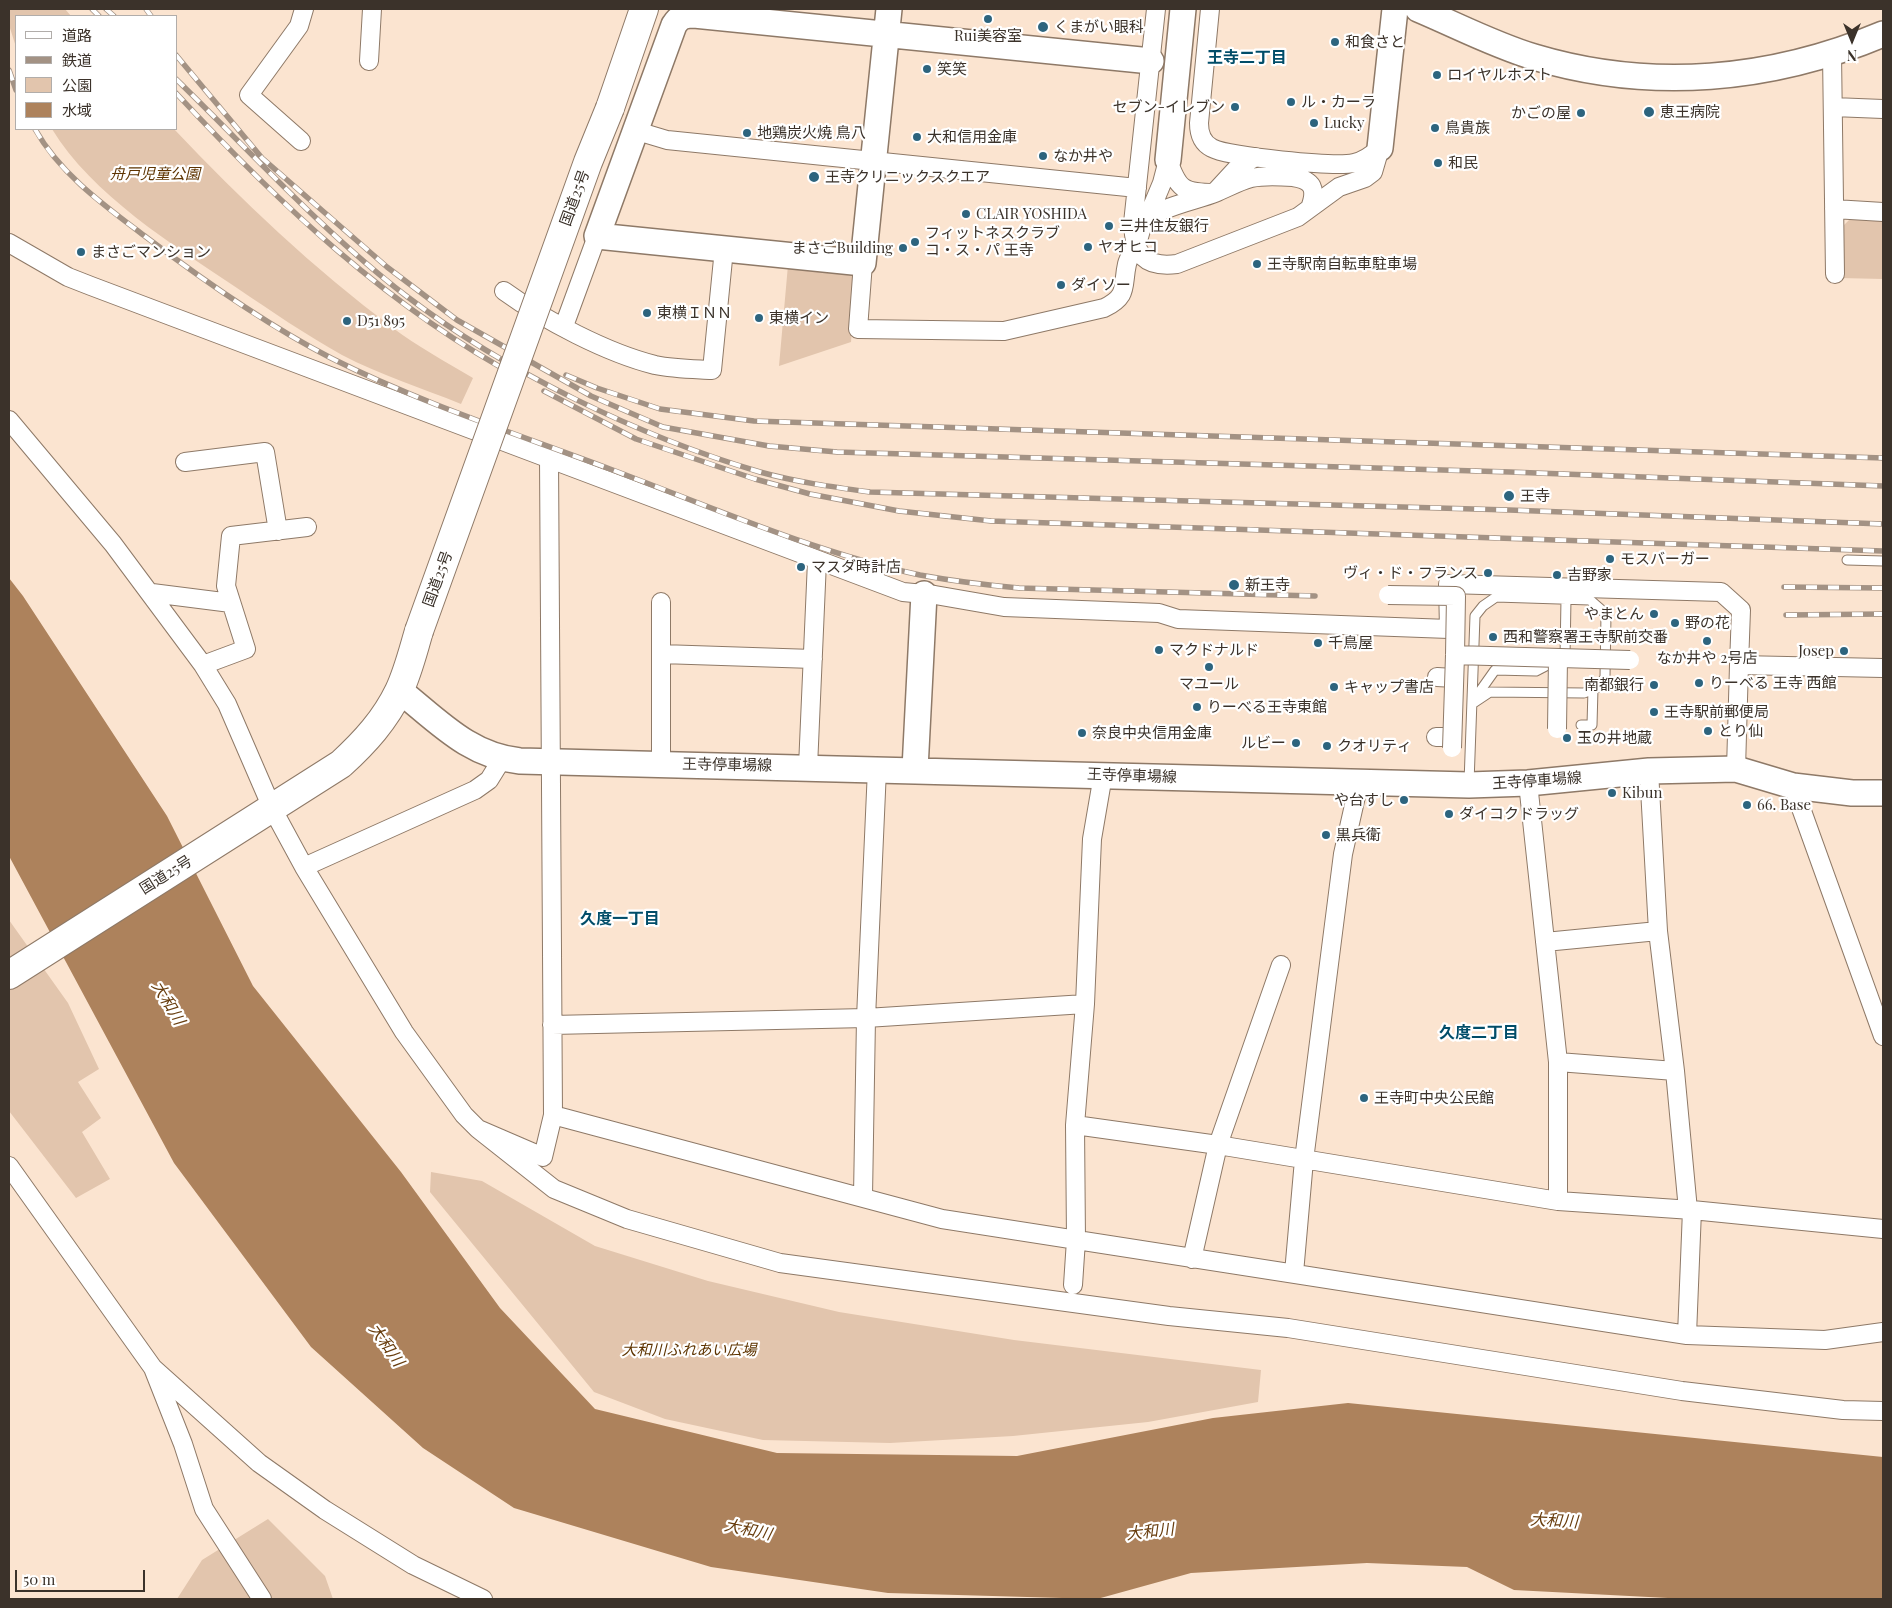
<!DOCTYPE html>
<html>
<head>
<meta charset="utf-8">
<style>
	body { margin:0 }
	#map { position:relative; width:1892px; height:1608px; overflow:hidden; background:#fbe4d0; font-family:"Playfair Display","Noto Sans JP",serif }
	canvas { display:block }
	.frame { position:absolute; inset:0; border:10px solid #3b322a; pointer-events:none }
	.legend { position:absolute; left:15px; top:15px; width:162px; height:115px; box-sizing:border-box; background:#fff; border:1px solid #b1adaa; margin:0; padding:6px 9px; list-style:none; font-size:15px; color:#3b322a }
	.legend li { display:flex; align-items:center; gap:10px; height:25px }
	.legend b { width:25px; border:1px solid #b1adaa }
	.north { position:absolute; left:1827px; top:15px; width:50px; height:50px; -webkit-text-stroke:4px #fff; paint-order:stroke; rotate:180deg; font-size:14px; font-weight:700; line-height:20px; text-align:center; color:#3b322a }
	.north::after { content:''; display:block; margin:auto; width:18px; height:22px; background:#3b322a; clip-path:polygon(50% 0,100% 100%,50% 72%,0 100%) }
	.scale { position:absolute; left:15px; top:1570px; width:130px; height:22px; box-sizing:border-box; border:2px solid #3b322a; border-top:0; padding-left:6px; font-size:15px; line-height:18px; white-space:nowrap; color:#3b322a; -webkit-text-stroke:4px #fff; paint-order:stroke }
</style>
</head>
<body>
<div id="map">
<canvas width="1892" height="1608"></canvas>
<div class="frame"></div>
<ul class="legend">
<li><b style="height:6px;background:#fff"></b>道路</li>
<li><b style="height:6px;background:#a39284"></b>鉄道</li>
<li><b style="height:14px;background:#e2c5ad"></b>公園</li>
<li><b style="height:14px;background:#ad825c"></b>水域</li>
</ul>
<div class="north">N</div>
<div class="scale">50 m</div>
</div>
<script>
const g = document.querySelector('canvas').getContext('2d');
g.lineJoin = 'round';
function fillPath(path, color) {
  g.fillStyle = color;
  g.fill(path, 'evenodd');
}
function strokePath(path, color, width, dash) {
  g.strokeStyle = color;
  g.lineWidth = width;
  g.lineCap = dash ? 'butt' : 'round';
  g.setLineDash(dash || []);
  g.stroke(path);
}
function write(font, color, halo, rows, align = 'center') {
  g.font = font + ' "Playfair Display","Noto Sans JP",serif';
  g.lineWidth = 4.5;
  g.setLineDash([]);
  g.textBaseline = 'middle';
  g.strokeStyle = halo;
  g.fillStyle = color;
  for (const [text, x, y, turn = 0] of rows) {
    g.save();
    g.translate(x, y);
    g.rotate((+turn || 0) * Math.PI / 180);
    g.textAlign = isNaN(turn) ? turn : align;
    if (halo) g.strokeText(text, 0, 0);
    g.fillText(text, 0, 0);
    g.restore();
  }
}
fillPath(new Path2D(`
	M9,9H65L71,16H16V47L9,25Z
	M52,129H174C242,201 313,268 393,328C417,346 446,362 473,378L461,404C422,388 380,375 342,355C306,335 271,311 237,288C174,246 91,194 52,129Z
	M1850,219L1883,221V279L1840,278V229Z
	M788,265L848,271L856,278L851,342L779,366Z
	M9,920L68,1003L99,1069L78,1082L101,1118L82,1132L110,1179L76,1198L9,1111Z
	M431,1172L482,1181L595,1246L708,1281L839,1312L1014,1340L1261,1370L1258,1402L1148,1422L1013,1436L890,1443L763,1440L665,1419L594,1392L430,1192Z
	M268,1519L325,1576L333,1599H177L202,1560Z`), '#e2c5ad');
fillPath(new Path2D(`
	M9,578L23,596L167,816L253,986L401,1172L500,1308L595,1409L777,1453L1017,1456L1213,1418L1348,1403L1883,1457V1599H1687L1514,1590L1467,1567L1367,1563L1191,1573L1097,1599L888,1593L711,1567L514,1508L423,1448L311,1347L174,1163L9,856Z`), '#ad825c');
const lane = new Path2D(`
	M1847,560L1883,561
	M1473,701L1495,670L1536,671L1565,656L1566,599
	M1581,725H1592L1593,689
	M1469,783L1475,616L1483,606L1496,597L1590,600L1606,614L1605,677L1599,687L1584,693L1490,692L1472,704`);
const street = new Path2D(`
	M1156,9L1133,223C1134,255 1145,268 1177,264L1298,217L1339,187L1365,178L1373,172L1380,148
	M1210,9L1199,123C1199,134 1202,143 1212,148C1228,157 1335,167 1354,163C1364,161 1372,155 1380,148
	M1832,54L1835,274
	M369,61L372,9
	M1833,107L1883,109
	M637,131L667,140L1137,188
	M301,141L249,95L299,26L304,9
	M1168,160C1178,189 1183,193 1214,193L1238,167L1256,157
	M1834,209L1883,212
	M1147,219L1162,183L1168,160
	M9,243L68,277L91,286L903,592L935,595L1004,607L1159,613L1178,619L1449,629L1448,584L1721,592L1741,610L1739,665
	M863,263L858,329L1004,331L1104,308C1129,296 1122,286 1127,264C1129,256 1134,251 1137,243C1140,236 1140,229 1145,222C1155,208 1198,200 1215,193C1227,188 1239,181 1251,178C1264,175 1279,176 1293,177C1313,180 1317,189 1310,208
	M504,291C544,320 607,353 655,365C674,369 693,369 712,370L724,249
	M564,326L597,236
	M9,420L113,544L203,665L227,704L272,808L304,867L404,1032L464,1115L478,1129L543,1157L553,1115
	M549,458L553,1115L942,1219L1687,1335L1825,1340L1883,1332
	M185,462L265,452L278,531
	M152,593L231,603
	M661,654L813,659
	M203,665L246,649L226,586L231,536L307,527
	M1437,677L1454,678
	M1436,737H1452
	M661,764V602
	M808,767L817,561
	M1736,769L1739,665L1883,668
	M1649,771L1658,931L1675,1071L1688,1210
	M1528,783L1558,1062V1201
	M1793,786L1883,1036
	M304,867L475,790L489,780L502,759
	M1545,942L1658,931
	M552,1025L866,1018L1085,1004
	M1558,1062L1675,1071
	M1075,1125L1218,1145L1558,1201L1692,1210L1883,1229
	M478,1129L554,1189L627,1219L780,1263L1169,1316L1288,1328L1682,1391L1843,1410L1883,1411
	M9,1166L153,1368L259,1463L325,1510L413,1565L483,1599
	M863,1196L866,1018L877,769
	M1192,1259L1218,1145L1281,965
	M1294,1273L1304,1160L1343,854L1359,783
	M1073,1285L1076,1240L1075,1125L1085,1004L1092,839L1103,775
	M1687,1335L1692,1210
	M153,1368L183,1444L204,1509L262,1599`);
const secondary = new Path2D(`
	M889,9C880,93 872,178 863,263L597,236L674,25C679,17 684,15 694,15L1151,61
	M1418,9C1456,25 1494,45 1534,57C1651,92 1771,81 1883,34
	M1380,148L1395,9
	M1168,160L1183,9
	M399,690C438,721 469,756 520,761L1469,785L1528,783L1649,771L1736,769L1793,786L1852,793H1883
	M915,769L924,594`);
const highway = new Path2D(`
	M610,108L644,9
	M9,975L341,764C365,742 385,720 399,691C408,672 413,651 419,631`);
strokePath(lane, '#8e7967', 11);
strokePath(street, '#8e7967', 20);
strokePath(secondary, '#8e7967', 28);
strokePath(highway, '#8e7967', 30);
strokePath(lane, '#fff', 9);
strokePath(street, '#fff', 18);
strokePath(secondary, '#fff', 25);
strokePath(highway, '#fff', 28);
const rail = new Path2D(`
	M92,9L99,16
	M106,9L114,16
	M146,9L151,16
	M176,55L262,158L387,267L457,320L591,396L663,427L769,446L837,452L1510,472L1883,486
	M9,70L16,90
	M176,79C251,152 322,231 405,295C506,372 638,436 760,472C796,482 833,487 870,492L1509,510L1883,524
	M176,93C278,203 389,308 522,379
	M35,129C60,174 105,206 146,237C203,280 267,325 331,358C420,403 517,434 610,469C711,507 814,552 920,575C953,581 986,585 1019,588L1315,596
	M566,375L597,388L660,409L754,421L1883,458
	M544,391L636,439L755,479L810,494L899,511L991,521L1883,551
	M1784,587L1883,588
	M1786,615L1883,614`);
strokePath(rail, '#a39284', 5.5);
strokePath(rail, '#fff', 4, [11]);
const streetBridge = new Path2D(`
	M1388,595L1456,596L1455,655
	M1557,729L1558,658
	M1452,748L1455,655L1630,660`);
const highwayBridge = new Path2D(`
	M419,631L588,162L610,108`);
strokePath(streetBridge, '#8e7967', 20, []);
strokePath(highwayBridge, '#8e7967', 30, []);
strokePath(streetBridge, '#fff', 18);
strokePath(highwayBridge, '#fff', 28);
for (const [x, y, r, color] of [
	[988,19,5,"#2d647e"],
	[1043,27,6,"#2d647e"],
	[1335,42,5,"#2d647e"],
	[927,69,5,"#2d647e"],
	[1437,75,5,"#2d647e"],
	[1291,102,5,"#2d647e"],
	[1235,107,5,"#2d647e"],
	[1649,112,6,"#2d647e"],
	[1581,113,5,"#2d647e"],
	[1314,123,5,"#2d647e"],
	[1435,128,5,"#2d647e"],
	[747,133,5,"#2d647e"],
	[917,137,5,"#2d647e"],
	[1043,156,5,"#2d647e"],
	[1438,163,5,"#2d647e"],
	[814,177,6,"#2d647e"],
	[966,214,5,"#2d647e"],
	[1109,226,5,"#2d647e"],
	[915,242,5,"#2d647e"],
	[1088,247,5,"#2d647e"],
	[903,248,5,"#2d647e"],
	[81,252,5,"#2d647e"],
	[1257,264,5,"#2d647e"],
	[1061,285,5,"#2d647e"],
	[647,313,5,"#2d647e"],
	[759,318,5,"#2d647e"],
	[347,321,5,"#2d647e"],
	[1509,496,6,"#2d647e"],
	[1610,559,5,"#2d647e"],
	[801,567,5,"#2d647e"],
	[1488,573,5,"#2d647e"],
	[1557,575,5,"#2d647e"],
	[1234,585,6,"#2d647e"],
	[1654,614,5,"#2d647e"],
	[1675,623,5,"#2d647e"],
	[1493,637,5,"#2d647e"],
	[1707,641,5,"#2d647e"],
	[1318,643,5,"#2d647e"],
	[1159,650,5,"#2d647e"],
	[1844,651,5,"#2d647e"],
	[1209,667,5,"#2d647e"],
	[1699,683,5,"#2d647e"],
	[1654,685,5,"#2d647e"],
	[1334,687,5,"#2d647e"],
	[1197,707,5,"#2d647e"],
	[1654,712,5,"#2d647e"],
	[1708,731,5,"#2d647e"],
	[1082,733,5,"#2d647e"],
	[1567,738,5,"#2d647e"],
	[1296,743,5,"#2d647e"],
	[1327,746,5,"#2d647e"],
	[1612,793,5,"#2d647e"],
	[1404,800,5,"#2d647e"],
	[1747,805,5,"#2d647e"],
	[1449,814,5,"#2d647e"],
	[1326,835,5,"#2d647e"],
	[1364,1098,5,"#2d647e"]
]) {
  const dot = new Path2D();
  dot.arc(x, y, r, 0, 2 * Math.PI);
  g.fillStyle = color;
  g.fill(dot);
  strokePath(dot, '#fff', 2);
}
write('15px', '#3b322a', '#fff', [
	["くまがい眼科",1054,27],
	["Rui美容室",988,36,"center"],
	["和食さと",1345,42],
	["笑笑",937,69],
	["ロイヤルホスト",1447,75],
	["ル・カーラ",1301,102],
	["セブン-イレブン",1225,107,"right"],
	["恵王病院",1660,112],
	["かごの屋",1571,113,"right"],
	["Lucky",1324,123],
	["鳥貴族",1445,128],
	["地鶏炭火焼 鳥八",757,133],
	["大和信用金庫",927,137],
	["なか井や",1053,156],
	["和民",1448,163],
	["王寺クリニックスクエア",825,177],
	["CLAIR YOSHIDA",976,214],
	["三井住友銀行",1119,226],
	["フィットネスクラブ",925,233],
	["コ・ス・パ 王寺",925,250],
	["ヤオヒコ",1098,247],
	["まさごBuilding",893,248,"right"],
	["まさごマンション",91,252],
	["王寺駅南自転車駐車場",1267,264],
	["ダイソー",1071,285],
	["東横ＩＮＮ",657,313],
	["東横イン",769,318],
	["D51 895",357,321],
	["王寺",1520,496],
	["モスバーガー",1620,559],
	["マスダ時計店",811,567],
	["ヴィ・ド・フランス",1478,573,"right"],
	["吉野家",1567,575],
	["新王寺",1245,585],
	["やまとん",1644,614,"right"],
	["野の花",1685,623],
	["西和警察署王寺駅前交番",1503,637],
	["千鳥屋",1328,643],
	["マクドナルド",1169,650],
	["Josep",1834,651,"right"],
	["なか井や 2号店",1707,658,"center"],
	["りーべる 王寺 西館",1709,683],
	["マユール",1209,684,"center"],
	["南都銀行",1644,685,"right"],
	["キャップ書店",1344,687],
	["りーべる王寺東館",1207,707],
	["王寺駅前郵便局",1664,712],
	["とり仙",1718,731],
	["奈良中央信用金庫",1092,733],
	["玉の井地蔵",1577,738],
	["ルビー",1286,743,"right"],
	["クオリティ",1337,746],
	["Kibun",1622,793],
	["や台すし",1394,800,"right"],
	["66. Base",1757,805],
	["ダイコクドラッグ",1459,814],
	["黒兵衛",1336,835],
	["王寺町中央公民館",1374,1098]
], 'left');
write('italic 15px', '#5e3401', '#fff', [
	["舟戸児童公園",155,174],
	["大和川ふれあい広場",689,1350]
]);
write('15px', '#3b322a', '#fff', [
	["国道25号",575,198,-70],
	["国道25号",438,579,-70],
	["王寺停車場線",727,765,1],
	["王寺停車場線",1132,776,2],
	["王寺停車場線",1537,781,-4],
	["国道25号",166,875,-32]
]);
write('bold 16px', '#014d69', '#fff', [
	["王寺二丁目",1247,58],
	["久度一丁目",620,919],
	["久度二丁目",1479,1033]
]);
write('italic 16px', '#683d0e', '#fff', [
	["大和川",168,1003,59],
	["大和川",386,1345,55],
	["大和川",1554,1521,3],
	["大和川",748,1530,12],
	["大和川",1150,1532,-6]
]);
</script>
</body>
</html>
